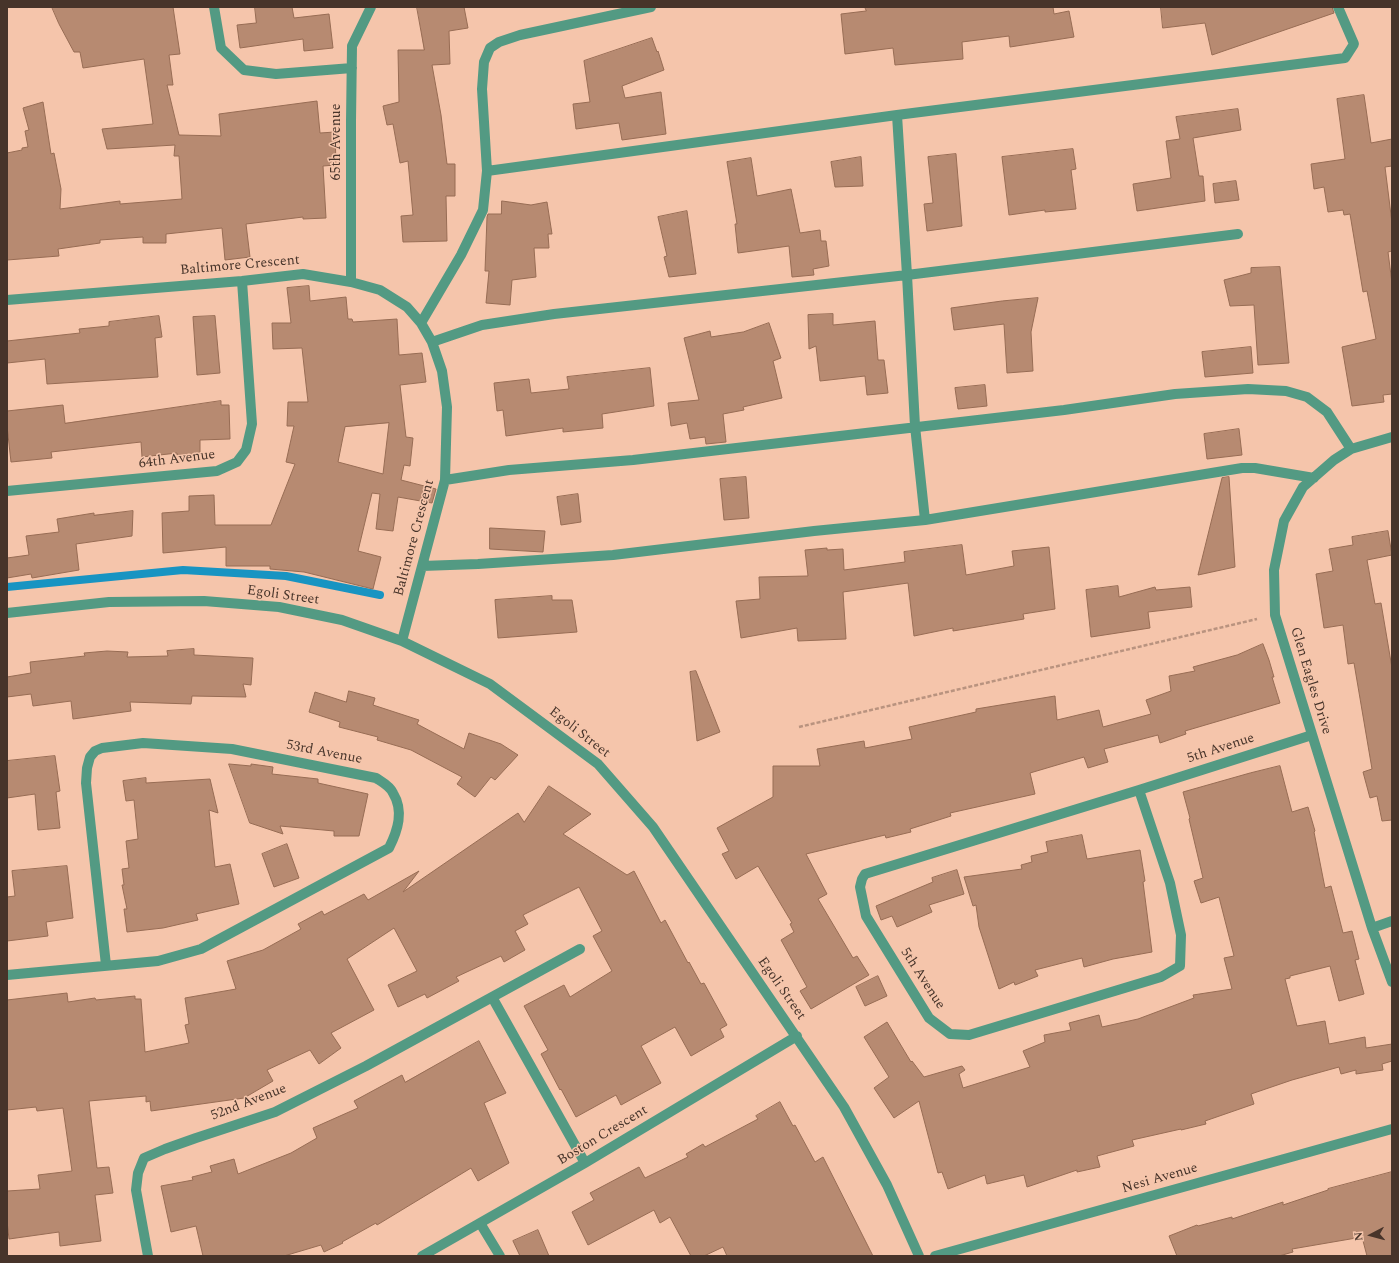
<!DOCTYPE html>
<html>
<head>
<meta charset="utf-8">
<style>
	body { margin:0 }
	#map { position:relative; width:1399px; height:1263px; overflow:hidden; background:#f5c5ab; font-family:Spectral,serif }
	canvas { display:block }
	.frame { position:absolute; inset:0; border:8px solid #47342a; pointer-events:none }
	.north { position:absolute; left:1351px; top:1215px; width:40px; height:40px; -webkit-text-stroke:3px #f5c5ab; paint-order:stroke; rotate:264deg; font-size:11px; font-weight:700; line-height:16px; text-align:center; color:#47342a }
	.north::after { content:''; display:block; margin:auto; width:14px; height:18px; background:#47342a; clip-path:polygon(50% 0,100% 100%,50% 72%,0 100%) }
</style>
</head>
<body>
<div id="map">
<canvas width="1399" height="1263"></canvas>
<div class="frame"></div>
<div class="north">N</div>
</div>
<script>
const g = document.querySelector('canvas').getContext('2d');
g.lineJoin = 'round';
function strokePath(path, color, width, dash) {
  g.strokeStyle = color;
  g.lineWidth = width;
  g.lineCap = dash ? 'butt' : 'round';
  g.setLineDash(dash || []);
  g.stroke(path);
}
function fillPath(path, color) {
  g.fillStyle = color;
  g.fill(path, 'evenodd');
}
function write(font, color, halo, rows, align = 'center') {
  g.font = font + ' Spectral,serif';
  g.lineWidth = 3;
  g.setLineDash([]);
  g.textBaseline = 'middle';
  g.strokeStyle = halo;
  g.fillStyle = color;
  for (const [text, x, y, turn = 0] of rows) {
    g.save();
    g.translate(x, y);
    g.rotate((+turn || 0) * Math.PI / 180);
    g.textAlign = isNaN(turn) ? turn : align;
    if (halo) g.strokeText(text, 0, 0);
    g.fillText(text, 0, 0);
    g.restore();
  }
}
strokePath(new Path2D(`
	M7,587L183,570L286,576L380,595`), '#1894c2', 8);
const building = new Path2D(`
	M52,7H173L180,54L169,55L173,85H167L179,135L221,136L219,114L317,101L320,133L335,132L336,165L323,166L326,218L303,219V217L246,224L250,257L225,260L222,228L166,234V243H143V237L100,240V243L58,249L59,256L7,260V153L22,150V148L28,147L25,131L29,130L23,108L43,102L51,154L54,153L61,189L60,209L120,201V204L182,199L179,156H174L175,145L107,149L102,129L153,124L144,59L83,68L80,52H74L59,24Z
	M255,7H292L294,18L329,14L333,48L304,51L303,39L240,48L237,25L256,23Z
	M417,7H464L468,28L449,31L450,64L432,65L441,115L447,164H455V196H446L447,241L403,242L401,216L413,215L408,161L400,163L393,124L387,125L383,106L399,102L398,50H424Z
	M865,7H1053L1054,14L1069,11L1074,37L1010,47L1009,36L962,42L963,59L895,65L893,48L845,54L841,14L866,11Z
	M1161,7H1332L1334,13L1212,55L1205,23L1163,28Z
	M652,38L657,52L658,51L664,70L622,86L625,98L661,92L666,134L622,140L619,123L576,129L573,104L590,102L584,61Z
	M1364,95L1371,143L1392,139V166L1385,167L1392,223V251L1388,252L1392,283V394L1383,395L1384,402L1352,406L1342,347L1376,339L1367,291L1363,292L1350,214L1344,215L1343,210L1328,212L1324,187L1314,189L1311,164L1345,159L1337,99Z
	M1238,109L1241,130L1193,138L1199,176H1203L1205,201L1137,211L1133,184L1171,178L1166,141L1180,139L1176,117Z
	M1073,149L1076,169L1071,170L1076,209L1045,212V210L1009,215L1002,157Z
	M956,154L962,226L927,231L924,204L933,203L928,157Z
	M861,157L863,186L835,187L831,162Z
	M751,158L757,196L791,189L800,233L820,230L821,241H826L829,266L813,269L814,275L792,277L789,246L738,253L735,224H737L727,162Z
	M1236,181L1239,200L1215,203L1213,184Z
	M502,201L531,205L547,202L552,234H548L549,248H534L536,277L512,280L510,305L486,303L489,271H485L487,217L488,214H501Z
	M687,211L696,274L669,277L664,257L667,256L658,217Z
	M1280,267L1289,363L1258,365L1254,305L1230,306L1224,280L1251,273V268Z
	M309,286L310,301L346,297L348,319H352L353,322L397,319L399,355L422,353L426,382L400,385L406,437L413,438L410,466L404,465L401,480L436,489L432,503L398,497L393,531L376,529L380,494L372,493L358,551L381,557L373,589L304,572L270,569V566H226V547L163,553L162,513L189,511V496L214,495L215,525H271L295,464L286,462L294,426H287L288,402H308L302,348L273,349L272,323H291L287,288ZM389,423L383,474L338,462L345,427Z
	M1038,298L1031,332L1033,371L1007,373L1004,324L954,330L951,308L1002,301Z
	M833,314V325L875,321L878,360H884L888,393L867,395L865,376L820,381L816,346L809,349L808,315Z
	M159,316L162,337L155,338L158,377L47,384L45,359L7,363V341L80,333L79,329L109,326V322Z
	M215,316L220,373L197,375L193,317Z
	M769,323L781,358L773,361L782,398L743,407L744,410L723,414L726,442L706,444L705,437L690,439L687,423L671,426L668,403L699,400L684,338L710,331L711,337L743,332Z
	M1251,347L1253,373L1205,377L1202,352Z
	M650,368L654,406L602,414L603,428L563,432V428L506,436L503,410L497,411L494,383L529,379L531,393L569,389L567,377Z
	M985,385L987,406L958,409L955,388Z
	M221,401V405H229L230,439L200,440V454L177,455V453L142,457L141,442L51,452L52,458L11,462L7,426V411L63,405L65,423Z
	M1239,429L1242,455L1207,459L1204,434Z
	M746,477L749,518L724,520L720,479Z
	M1229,477L1235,567L1198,575L1222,478Z
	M578,494L581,522L561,525L557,497Z
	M133,511L132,536L76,544L79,570L32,578L31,574L7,578V558L29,555L26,536L59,532L57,519L94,513V515Z
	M490,528L545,531L543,552L490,549Z
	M1388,531L1392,555L1367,560L1375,604L1381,603L1392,668V820L1382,821L1377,796L1370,798L1363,772L1372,769L1354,663L1348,664L1343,625L1324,628L1316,574L1333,571L1329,549L1353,545L1352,537Z
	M962,545L966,575L1014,566L1012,551L1049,547L1055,609L1023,614L1024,619L953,631V628L914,636L908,583L843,592L846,639L798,641L797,628L741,638L736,601L760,599L759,577L808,576L805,550L827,548V550L843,549L844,570L905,562L904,552Z
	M1118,586L1119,597L1155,587L1156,590L1190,587L1192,607L1148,612L1150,628L1091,637L1086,590Z
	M552,596V600H572L577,632L498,638L495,600Z
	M1263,644L1269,660L1274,677H1272L1280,703L1185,731L1186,734L1160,743L1158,735L1104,749L1108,762L1088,768L1084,757L1030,773L1035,794L950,813L951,816L910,829L911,832L886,838L885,835L806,854L827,894L818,899L853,958L857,956L869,975L811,1009L800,991L807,987L781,940L794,932L790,924L792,923L758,866L736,879L722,854L729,851L717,828L773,797V766H820L817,749L864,741L865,748L912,739L909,727L976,712V709L1055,696L1057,720L1099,710L1103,727L1151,714L1146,700L1171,691L1169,676L1195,671L1193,667L1237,655Z
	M194,649V655L253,658L251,685L243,684L246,697L192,696L191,704L130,702L131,711L73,719L71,701L33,706L31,694L7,697V677L31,673L30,662L85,656L84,653L107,651L128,652L127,657L168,656L167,651Z
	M696,671L720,732L697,741L690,672Z
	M349,691L375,698L373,705L419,720L417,724L464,749L469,733L501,744L518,755L495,780L491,777L475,797L457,784L462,777L411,750L377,740L378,737L339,727L340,722L309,712L315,692L346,702Z
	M55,756L60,791L56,792L60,828L38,830L35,794L7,798V761Z
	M229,764L251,766V764L273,767L272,774L318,779V783L368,794L359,836H334V831L280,826L283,834L250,823Z
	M1280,766L1292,812L1308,807L1315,831L1314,832L1325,888L1331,886L1343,933L1352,931L1359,959L1355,960L1364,994L1339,1001L1330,966L1290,976V978L1285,979L1297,1026L1325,1021L1329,1044L1365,1037L1366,1048L1392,1044V1061L1382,1064L1383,1070L1356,1074V1070L1341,1074L1339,1067L1292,1080L1251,1094L1254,1104L1205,1121L1206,1124L1181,1130V1129L1132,1140L1134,1146L1097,1156L1100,1167L1077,1172V1170L1027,1187L1024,1175L987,1184L985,1175L948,1189L942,1172L938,1173L919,1101L894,1118L874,1088L889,1077L864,1037L887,1022L911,1062L912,1061L924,1077L962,1066L965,1070L959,1074L963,1088L1030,1067L1023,1051L1045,1042L1044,1035L1071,1030L1069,1023L1099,1015L1102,1027L1138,1019L1194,998L1193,995L1232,989L1224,958L1234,956L1219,897L1201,903L1194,881L1203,878L1189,819L1190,818L1183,792L1250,773Z
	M146,778V783L210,779L218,813L209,810L215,867L230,864L239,904L196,914L198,920L163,928L127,932L124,909H127L122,885H124L122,869L129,868L126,841L138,839L134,800L126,801L123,781Z
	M549,786L591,814L563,834L627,875L634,871L661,923L665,920L688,963L689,962L701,984L704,983L727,1025L720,1029L724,1037L691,1056L675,1027L641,1046L661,1083L621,1105L616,1095L576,1117L561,1089L560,1090L541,1054L548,1050L524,1006L564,985L570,997L612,971L593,936L602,931L579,887L523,915L528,924L515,931L525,950L504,962L501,956L456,977L459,981L427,998L425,994L398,1007L388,985L417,971L394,928L347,959L374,1010L331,1033L341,1048L319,1064L310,1050L267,1070L273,1081L244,1098L151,1111L150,1101L146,1102V1096L89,1101L97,1168L109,1167L113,1193L95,1195L101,1241L60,1246L59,1232L9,1239L7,1221V1191L40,1189L38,1175L72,1171L63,1108L37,1111L36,1107L7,1110V1000L67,993L68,1002L95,998L96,1000L135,996V999H141L145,1052L189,1043L185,1025L189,1024L185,998L236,989L227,961L263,950L301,929L298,924L322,911L324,915L364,894L368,900L419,871L403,892L518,813L524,822Z
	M1082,835L1087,859L1140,850L1145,881L1143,882L1152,952L1113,959L1084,967L1082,958L1035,970L1038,976L1015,985L1014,982L999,989L979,927L976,905L973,906L964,877L1022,869L1021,865L1032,862L1031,856L1048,852L1046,842Z
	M287,844L299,878L274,887L262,854Z
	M67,866L73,918L46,922L48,936L7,941V897L15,896L12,871Z
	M957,870L964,894L929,905L932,912L897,927L892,916L881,920L876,906L933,882L932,878Z
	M878,976L887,996L865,1006L856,987Z
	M479,1041L506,1093L484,1103L509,1163L478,1181L471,1168L377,1225L376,1223L342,1242L343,1243L324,1252L321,1245L284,1256H203L196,1226L171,1232L161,1186L193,1180L192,1177L212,1172L210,1166L234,1159L238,1174L291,1153L317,1138L313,1128L358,1108L354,1101L402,1075L405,1082Z
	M780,1102L793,1126L795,1125L815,1162L823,1157L873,1256H727L723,1247L704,1256H691L670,1217L660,1223L654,1210L588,1245L572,1212L594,1200L590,1193L639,1167L645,1178L688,1157L686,1154L703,1144L705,1147L758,1119L756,1116Z
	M1392,1172V1256H1367L1362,1237L1292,1249L1293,1252L1279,1256H1177L1169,1236L1197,1225L1198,1226L1232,1217V1219L1283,1202V1205L1328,1190V1189Z
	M538,1230L549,1256H520L513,1241Z`);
fillPath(building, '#b78a71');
strokePath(building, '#976c54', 1);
strokePath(new Path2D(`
	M799,727L1257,619`), '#b9937f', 2.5, [4, 2]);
strokePath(new Path2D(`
	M214,7L221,48L244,70L276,74L352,68
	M897,115L907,275L915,426L925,520
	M487,171L897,115L1345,58L1354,44L1338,7
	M351,282V121L352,46L371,7
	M7,300L242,281L303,274L351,282L380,290L407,307L421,323L432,342L442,371L447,407L445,480L402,641
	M421,323L461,255L483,210L487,171L482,89L484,62L490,48L499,42L520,35L651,7
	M432,342L482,325L554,314L907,275L1238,234
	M1392,437L1351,449L1334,460L1303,487L1284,521L1274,570L1275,615L1372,928L1392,982
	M445,480L509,470L633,460L1064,410L1175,394L1248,389L1286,391L1307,397L1327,412L1351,449
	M7,491L217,471L237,462L246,450L252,424L242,281
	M422,566L478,564L613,555L814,531L925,520L1242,468H1255L1314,478
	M7,613L109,602L204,601L279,607L342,620L402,641L490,684L598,764L653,827L844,1107L887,1185L919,1256
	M1139,790L1170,883L1181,935L1180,966L1161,977L969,1035L950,1034L929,1018L866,916L860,887L862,879L865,874L1139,790L1312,735
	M1372,928L1392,921
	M7,975L158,961L201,949L389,848C398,830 404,811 393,793C390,786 382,782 376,778L232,749L143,743L102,748L95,751L90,757L87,768L86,783L106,965
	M492,997L585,1163
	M480,1223L500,1256
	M148,1256L136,1190L138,1173L144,1158L165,1149L196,1138L275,1112L366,1066L580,949
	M422,1256L585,1163L797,1036
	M935,1256L1392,1129`), '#539a83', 10);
write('14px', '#47342a', '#f5c5ab', [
	["65th Avenue",337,142,-90],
	["Baltimore Crescent",240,266,-5],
	["64th Avenue",177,460,-7],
	["Baltimore Crescent",415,538,-75],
	["Egoli Street",283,596,8],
	["Glen Eagles Drive",1310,681,73],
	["Egoli Street",579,733,38],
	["5th Avenue",1221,749,-18],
	["53rd Avenue",324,753,11],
	["5th Avenue",922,979,57],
	["Egoli Street",781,989,55],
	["52nd Avenue",249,1103,-21],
	["Boston Crescent",603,1136,-31],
	["Nesi Avenue",1160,1179,-16]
]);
</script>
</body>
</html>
